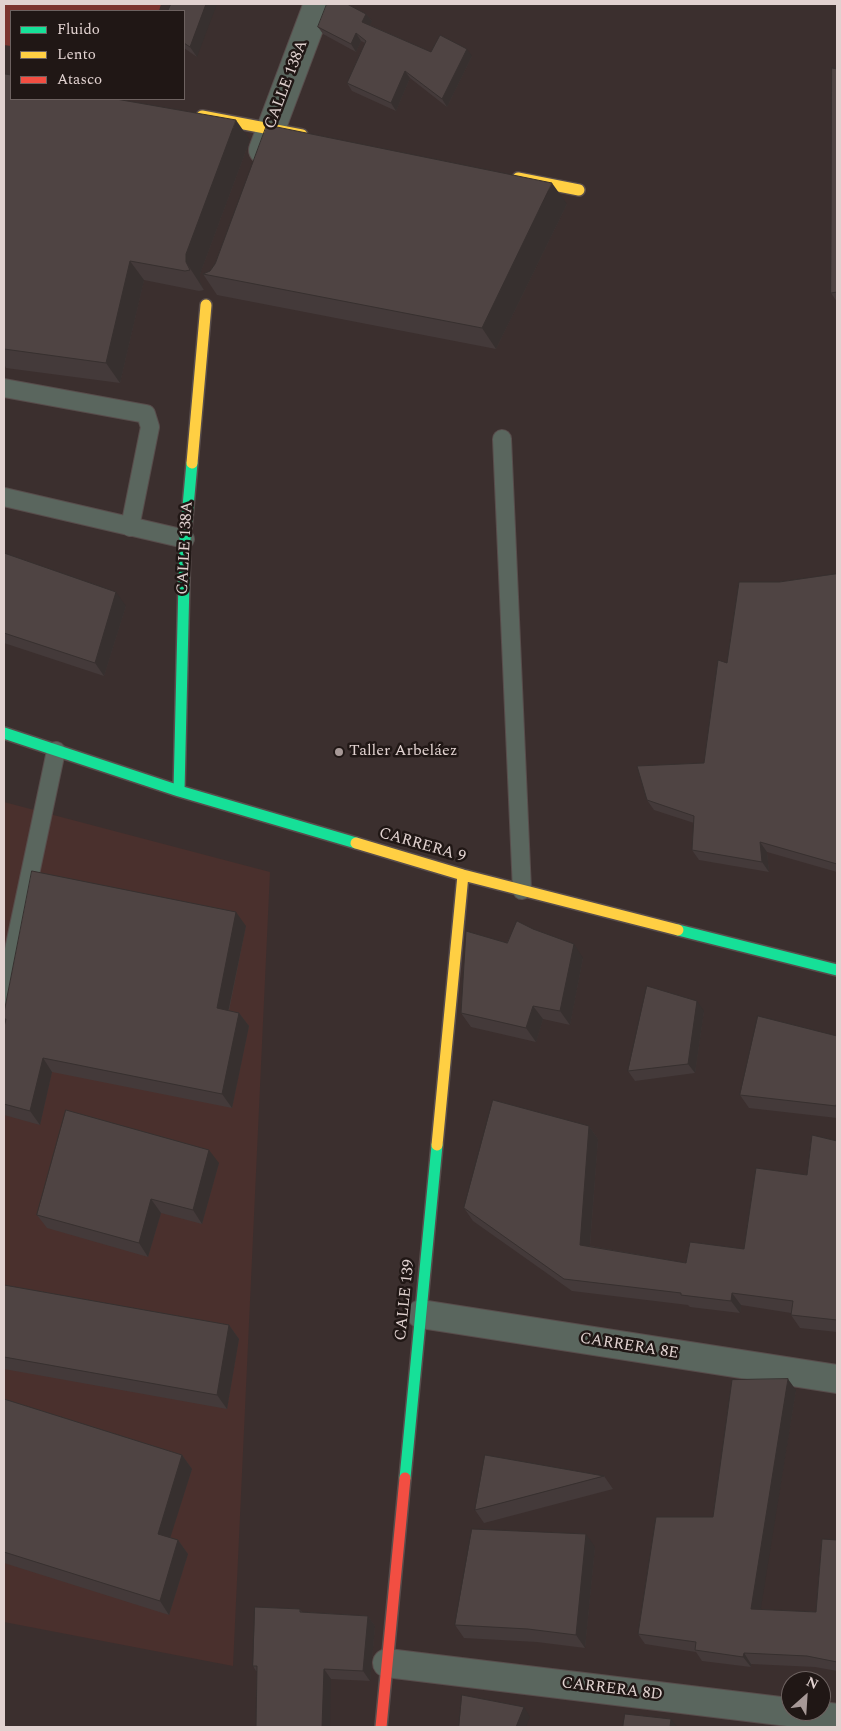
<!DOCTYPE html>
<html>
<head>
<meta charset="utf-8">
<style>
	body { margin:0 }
	#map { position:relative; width:841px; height:1731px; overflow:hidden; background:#3b2f2e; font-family:Spectral,serif }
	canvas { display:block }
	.frame { position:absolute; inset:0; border:5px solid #e1d2d0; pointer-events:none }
	.legend { position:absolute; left:10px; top:10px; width:175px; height:90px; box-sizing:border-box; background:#201715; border:1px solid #6d6260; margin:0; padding:6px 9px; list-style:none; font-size:15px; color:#e1d2d0 }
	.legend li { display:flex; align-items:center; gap:10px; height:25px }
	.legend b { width:25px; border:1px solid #6d6260 }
	.north { position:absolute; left:781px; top:1671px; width:50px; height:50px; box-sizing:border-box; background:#201715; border:1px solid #6d6260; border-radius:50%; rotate:26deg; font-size:14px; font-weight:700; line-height:20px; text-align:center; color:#e1d2d0 }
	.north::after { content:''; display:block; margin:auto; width:18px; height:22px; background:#a79997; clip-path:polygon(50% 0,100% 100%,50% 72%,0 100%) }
</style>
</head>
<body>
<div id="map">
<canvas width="841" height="1731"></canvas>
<div class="frame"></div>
<ul class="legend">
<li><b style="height:6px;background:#16e098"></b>Fluido</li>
<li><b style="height:6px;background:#ffcf43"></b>Lento</li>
<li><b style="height:6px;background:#f24e42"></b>Atasco</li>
</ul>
<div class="north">N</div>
</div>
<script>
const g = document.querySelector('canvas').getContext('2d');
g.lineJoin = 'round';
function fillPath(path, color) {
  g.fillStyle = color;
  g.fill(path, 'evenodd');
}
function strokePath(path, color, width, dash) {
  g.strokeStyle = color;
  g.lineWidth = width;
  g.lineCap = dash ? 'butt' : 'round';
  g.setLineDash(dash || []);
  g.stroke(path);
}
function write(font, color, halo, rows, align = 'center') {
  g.font = font + ' Spectral,serif';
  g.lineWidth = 5;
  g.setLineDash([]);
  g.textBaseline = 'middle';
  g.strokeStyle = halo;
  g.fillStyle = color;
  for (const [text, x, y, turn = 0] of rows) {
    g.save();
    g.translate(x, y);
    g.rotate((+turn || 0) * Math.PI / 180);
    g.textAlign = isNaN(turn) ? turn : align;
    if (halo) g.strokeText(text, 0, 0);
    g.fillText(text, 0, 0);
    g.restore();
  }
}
fillPath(new Path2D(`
	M4,802L270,872L233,1666L4,1622Z`), '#4a302d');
fillPath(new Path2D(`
	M4,4H161L159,11H11V46L4,45Z`), '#7b342f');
const lane = new Path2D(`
	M4,388L146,414L150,427L130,527
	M502,439L522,890
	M4,497L185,539
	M4,997L56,751`);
const street = new Path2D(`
	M263,150L318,4
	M421,1314L837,1379
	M387,1663L837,1718`);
const fast = new Path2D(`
	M4,733L179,791L356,843
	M179,791L185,539L192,463
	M678,930L837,970
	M405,1478L437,1145`);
const slow = new Path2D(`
	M202,116L302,135
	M518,178L579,190
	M192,463L206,305
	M356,843L463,875L678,930
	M437,1145L463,875`);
const jam = new Path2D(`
	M381,1727L405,1478`);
strokePath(lane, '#584d4c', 20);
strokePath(street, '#584d4c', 30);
strokePath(fast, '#584d4c', 14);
strokePath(slow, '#584d4c', 14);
strokePath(jam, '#584d4c', 14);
strokePath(lane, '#5a665e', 18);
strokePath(street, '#5a665e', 28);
strokePath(fast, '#16e098', 11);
strokePath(slow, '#ffcf43', 11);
strokePath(jam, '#f24e42', 11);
fillPath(new Path2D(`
	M184,11L197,57L184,48Z
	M366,14L372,21L370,25L431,52L472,56L447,107L410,78L396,111L352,91L347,83L365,43L361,41L356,52L323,34L318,27Z
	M837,69V302L831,293Z
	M4,75L250,140L200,274V282L204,290L199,291L144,280L120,383L6,368L4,364Z
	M567,204L496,349L217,295L203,274Z
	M4,553L126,606L104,676L4,643Z
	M837,574V872L767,852L769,872L699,860L692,850L694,823L654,810L647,800L704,763L727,663L779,582Z
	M246,926L229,1011L239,1013L249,1026L232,1108L52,1072L40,1125L4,1115V1027L5,1022L4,1020V1013Z
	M507,943L583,958L570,1025L543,1019L536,1042L471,1027L461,1013Z
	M704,1011L695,1073L635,1081L628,1071Z
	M837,1036V1118L749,1108L740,1095Z
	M589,1126L598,1139L590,1246L686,1263L744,1249L837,1141V1332L800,1328L791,1315V1313L741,1305L740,1313L690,1307L688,1305L572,1291L473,1221L464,1208Z
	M219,1163L202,1224L161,1213L148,1257L47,1228L37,1215Z
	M4,1285L229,1325L239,1339L227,1409L4,1369Z
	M796,1390L760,1610L816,1612L837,1540V1671L815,1667L751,1664V1667L702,1661L696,1652L645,1644L638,1634Z
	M4,1399L182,1455L192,1469L170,1538L178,1540L188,1554L169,1615L4,1563Z
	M604,1476L613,1489L484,1523L475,1510Z
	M595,1547L585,1648L537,1642L464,1638L455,1625Z
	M300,1609L302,1612L368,1616L375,1626L370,1681L331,1679L256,1671L253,1666Z`), '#443a3a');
fillPath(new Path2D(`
	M206,4H217L197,57L190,47Z
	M366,14L372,21L368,29L362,22Z
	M356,33L361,41L356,52L351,44Z
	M467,49L472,56L447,107L442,99Z
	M405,71L410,78L396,111L391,103Z
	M236,120L250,140L200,274V282L204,290L186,262V254Z
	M552,183L567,204L496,349L482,328Z
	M130,261L144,280L120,383L106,363Z
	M116,592L126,606L104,676L95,663Z
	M760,842L767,852L769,872L762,862Z
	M236,912L246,926L226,1022L217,1008Z
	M574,944L583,958L570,1025L560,1011Z
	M697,1001L704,1011L695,1073L688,1064Z
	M533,1006L543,1019L536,1042L526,1028Z
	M239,1013L249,1026L232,1108L222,1094Z
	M43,1058L52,1072L40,1125L30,1111Z
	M589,1126L598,1139L589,1257L580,1245Z
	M209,1150L219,1163L202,1224L193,1210Z
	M151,1199L161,1213L148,1257L139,1243Z
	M732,1293L741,1305L740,1313L731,1301Z
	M229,1325L239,1339L227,1409L217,1395Z
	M788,1379L796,1390L759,1620L751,1609Z
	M182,1455L192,1469L167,1548L158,1534Z
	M586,1534L595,1547L585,1648L576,1635Z
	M178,1540L188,1554L169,1615L160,1601Z
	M368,1616L375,1626L370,1681L363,1671Z
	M744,1653L751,1664V1667L743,1657Z
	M324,1669L331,1679L330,1727H322Z
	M524,1707L530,1717L526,1727H516Z
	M671,1719L677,1727H670Z`), '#37302f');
const building = new Path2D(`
	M171,4H206L190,47L184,43V11H168Z
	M327,4H347L366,14L362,22L431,52L440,35L467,49L442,99L405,71L391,103L347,83L366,41L356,33L351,44L318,27Z
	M832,68L837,69V292L831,293Z
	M5,74L11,75V99H116L236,120L186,254V262L190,270L185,271L130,261L106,363L4,349V75Z
	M267,125L552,183L482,328L203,274L210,271L215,264Z
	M4,553L116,592L95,663L4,633Z
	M837,574V864L760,842L762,862L692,850L694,816L647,800L637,766L704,763L718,660L727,663L739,582H779Z
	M32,871L236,912L217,1008L239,1013L222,1094L43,1058L30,1111L4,1104V1027L6,1019H4V1013Z
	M517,921L533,929L574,944L560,1011L533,1006L526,1028L461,1013L466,931L507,943Z
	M647,986L697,1001L688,1064L628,1071Z
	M758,1016L837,1036V1101L836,1106L740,1095Z
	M493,1100L589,1126L580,1245L686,1263L690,1242L744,1249L756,1168L807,1175L812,1135L837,1141V1320L791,1315L793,1301L732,1293L731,1301L681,1295V1293L564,1279L464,1208Z
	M66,1110L209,1150L193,1210L151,1199L139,1243L37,1215Z
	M4,1285L229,1325L217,1395L4,1357Z
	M788,1379L751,1609L816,1612L822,1539L837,1540V1662L807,1656L744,1653L743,1657L695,1650L696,1642L638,1634L656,1517H713L732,1380Z
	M4,1399L182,1455L158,1534L178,1540L160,1601L4,1552Z
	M485,1455L604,1476L475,1510Z
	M472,1529L586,1534L576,1635L528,1629L455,1625Z
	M255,1607L300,1609V1612L368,1616L363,1671L324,1669L322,1727H256L257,1666H253Z
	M462,1695L524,1707L516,1727H459Z
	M625,1714L671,1719L670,1727H623Z`);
fillPath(building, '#4f4443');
strokePath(building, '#37302f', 1);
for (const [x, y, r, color] of [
	[339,752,5,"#a79997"]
]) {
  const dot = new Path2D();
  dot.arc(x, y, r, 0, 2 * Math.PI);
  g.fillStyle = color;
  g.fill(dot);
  strokePath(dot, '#201715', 2);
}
write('16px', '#e1d2d0', '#201715', [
	["CALLE 138A",287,85,-69],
	["CALLE 138A",186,548,-87],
	["CARRERA 9",422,846,16],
	["CALLE 139",406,1300,-84],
	["CARRERA 8E",629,1347,9],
	["CARRERA 8D",612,1690,7]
]);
write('16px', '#e1d2d0', '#201715', [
	["Taller Arbeláez",349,752]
], 'left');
</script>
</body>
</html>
